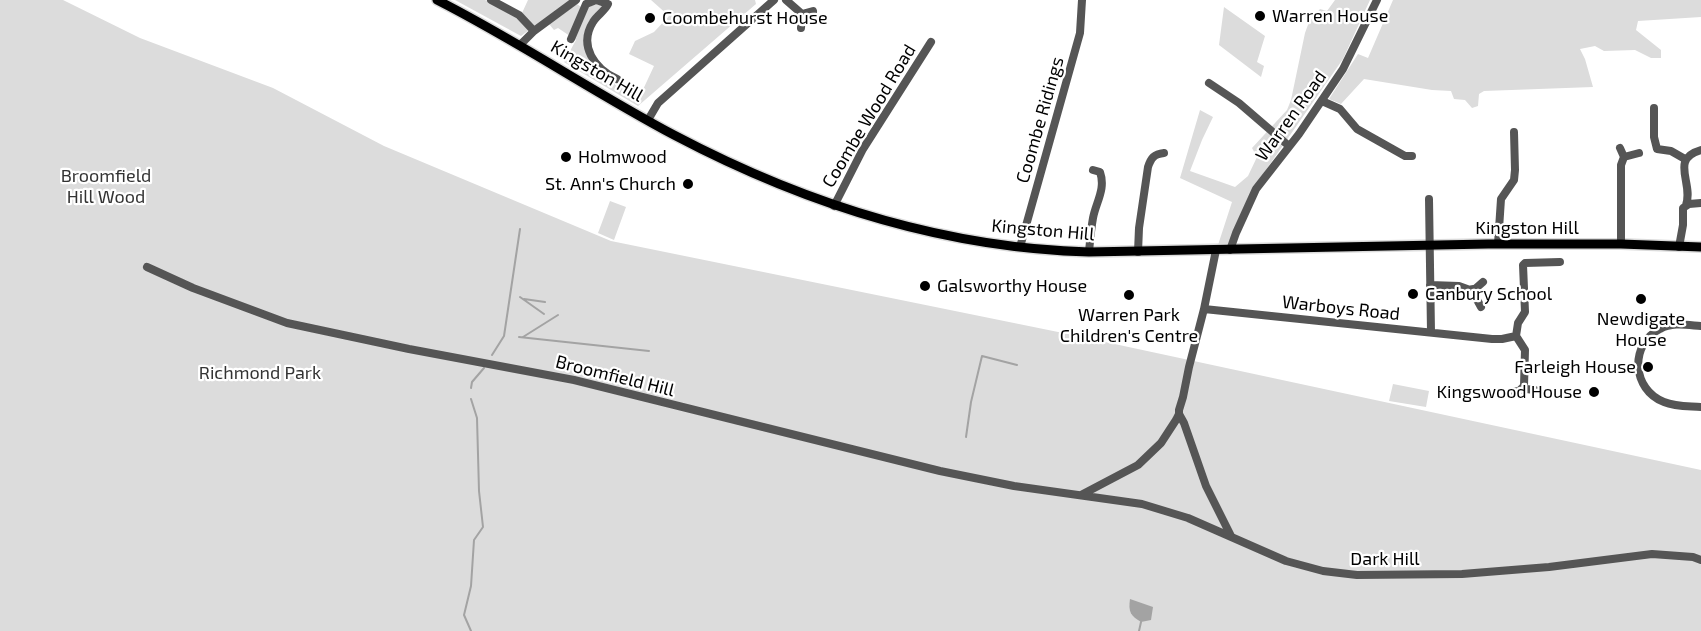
<!DOCTYPE html>
<html>
<head>
<meta charset="utf-8">
<style>
	body { margin:0 }
	canvas { display:block; background:#fff }
</style>
</head>
<body>
<canvas width="1701" height="631"></canvas>
<script>
const g = document.querySelector('canvas').getContext('2d');
g.lineJoin = 'round';
function fillPath(path, color) {
  g.fillStyle = color;
  g.fill(path, 'evenodd');
}
function strokePath(path, color, width, dash) {
  g.strokeStyle = color;
  g.lineWidth = width;
  g.lineCap = dash ? 'butt' : 'round';
  g.setLineDash(dash || []);
  g.stroke(path);
}
function write(font, color, halo, rows, align = 'center') {
  g.font = font + ' "Exo 2",sans-serif';
  g.lineWidth = 4.5;
  g.setLineDash([]);
  g.textBaseline = 'middle';
  g.strokeStyle = halo;
  g.fillStyle = color;
  for (const [text, x, y, turn = 0] of rows) {
    g.save();
    g.translate(x, y);
    g.rotate((+turn || 0) * Math.PI / 180);
    g.textAlign = isNaN(turn) ? turn : align;
    if (halo) g.strokeText(text, 0, 0);
    g.fillText(text, 0, 0);
    g.restore();
  }
}
fillPath(new Path2D(`
	M0,0H63L140,38L273,88L384,146L611,241L1068,334L1701,470V631H0Z
	M455,0H485L517,15L529,30L521,36Z
	M528,0H570L534,28L522,13Z
	M651,0H755L756,4L638,106L564,62L576,40L558,28L554,30L549,24L577,4L581,7L579,11L594,5H601L602,8L586,45L616,81L615,85L640,96L654,66L629,54L635,41L654,32L669,16Z
	M1335,0H1370L1343,59L1254,187L1245,213L1228,244L1218,245L1232,202L1180,178L1200,110L1213,117L1202,140L1190,171L1235,187L1248,176L1257,157L1252,148L1287,110L1291,100L1305,33L1309,22L1320,9L1327,11Z
	M1393,0H1701V17L1638,21L1636,30L1661,50V58H1651L1635,50L1604,51L1595,46L1580,49L1585,59L1593,87L1484,91L1479,94L1478,106L1472,108L1465,100L1454,99L1451,91L1432,90L1364,79L1341,104L1329,99L1358,54L1368,58Z
	M1224,7L1265,36L1257,62L1264,66L1261,77L1219,45Z
	M610,201L626,207L614,240L598,233Z
	M1393,384L1429,391L1426,407L1389,401Z`), '#dcdcdc');
fillPath(new Path2D(`
	M1130,599L1153,607L1151,620L1141,622C1131,616 1128,612 1130,599Z`), '#a3a3a3');
strokePath(new Path2D(`
	M520,297L544,314
	M524,299L545,302
	M519,337L649,351
	M523,337L558,315
	M492,355L504,336L520,229
	M471,388L472,382L484,368
	M966,437L971,402L982,356L1017,365
	M471,631L464,615L471,586L474,540L483,527L479,491L477,418L471,399
	M1139,631L1141,622`), '#a3a3a3', 2);
const major = new Path2D(`
	M437,0C518,41 593,92 674,135C803,203 943,248 1089,252L1488,244H1621L1701,247`);
strokePath(major, '#dbdbdb', 12);
strokePath(new Path2D(`
	M491,0L519,15L534,31
	M786,0L802,14L801,28
	M802,14L813,11
	M571,39L586,4L596,0L608,4C605,11 597,15 593,22C578,46 595,69 617,79
	M520,45L534,31L576,0
	M1209,83L1239,103L1289,146
	M1322,101L1340,109L1357,129L1405,156H1412
	M1654,108V137L1657,149L1671,151L1685,159
	M648,120L658,103L774,0
	M1620,148L1624,157
	M1429,199L1431,332
	M1686,205C1694,183 1669,159 1701,150
	M834,206L863,149L931,42
	M1498,244L1501,199L1514,180L1515,170L1514,132
	M1621,244V165L1624,157L1639,153
	M1020,247L1080,33L1082,0
	M1679,247L1683,225V208L1689,204L1701,203
	M1230,250L1236,233L1256,189L1299,134L1343,69L1377,0
	M1089,252C1090,241 1091,229 1093,218C1096,202 1106,189 1100,172L1093,170
	M1138,252L1139,228L1148,167C1151,158 1154,154 1164,153
	M147,267L193,288L287,323L409,349L574,380L940,471L1014,486L1142,504L1188,518L1286,561L1323,571L1357,575L1462,574L1549,567L1652,554L1693,557L1701,560
	M1430,285L1459,286L1470,290
	M1475,289L1483,282
	M1469 293a4 4 0 1 1 8 0a4 4 0 1 1-8 0Z
	M1475,296L1481,307
	M1204,309L1492,339H1502L1516,336L1525,350L1524,386L1519,391L1511,392
	M1701,326C1687,325 1672,322 1660,329C1629,344 1632,390 1664,402C1676,407 1689,406 1701,407
	M1516,336L1518,323L1525,312L1523,265L1525,263L1560,262
	M1524,386L1526,389L1535,390
	M1179,414L1184,423L1206,486L1231,536
	M1081,495L1138,465L1161,443L1176,420L1179,414V410L1183,397L1189,367L1204,309L1216,250`), '#555', 8);
strokePath(major, '#000', 9);
for (const [x, y, r, color] of [
	[1260,16,6,"#000"],
	[650,18,6,"#000"],
	[566,157,6,"#000"],
	[688,184,6,"#000"],
	[925,286,6,"#000"],
	[1413,294,6,"#000"],
	[1129,295,6,"#000"],
	[1641,299,6,"#000"],
	[1648,367,6,"#000"],
	[1594,392,6,"#000"]
]) {
  const dot = new Path2D();
  dot.arc(x, y, r, 0, 2 * Math.PI);
  g.fillStyle = color;
  g.fill(dot);
  strokePath(dot, '#fff', 2);
}
write('18px', '#000', '#fff', [
	["Warren House",1272,16],
	["Coombehurst House",662,18],
	["Holmwood",578,157],
	["St. Ann's Church",676,184,"right"],
	["Galsworthy House",937,286],
	["Canbury School",1425,294],
	["Warren Park",1129,315,"center"],
	["Children's Centre",1129,336,"center"],
	["Newdigate",1641,319,"center"],
	["House",1641,340,"center"],
	["Farleigh House",1636,367,"right"],
	["Kingswood House",1582,392,"right"]
], 'left');
write('18px', '#000', '#fff', [
	["Kingston Hill",597,71,30],
	["Coombe Wood Road",869,116,-59],
	["Warren Road",1291,116,-54],
	["Coombe Ridings",1040,120,-74],
	["Kingston Hill",1527,228],
	["Kingston Hill",1043,230,5],
	["Warboys Road",1341,308,6],
	["Broomfield Hill",615,376,14],
	["Dark Hill",1385,559]
]);
write('18px', '#333', '#fff', [
	["Broomfield",106,176],
	["Hill Wood",106,197],
	["Richmond Park",260,373]
]);
</script>
</body>
</html>
